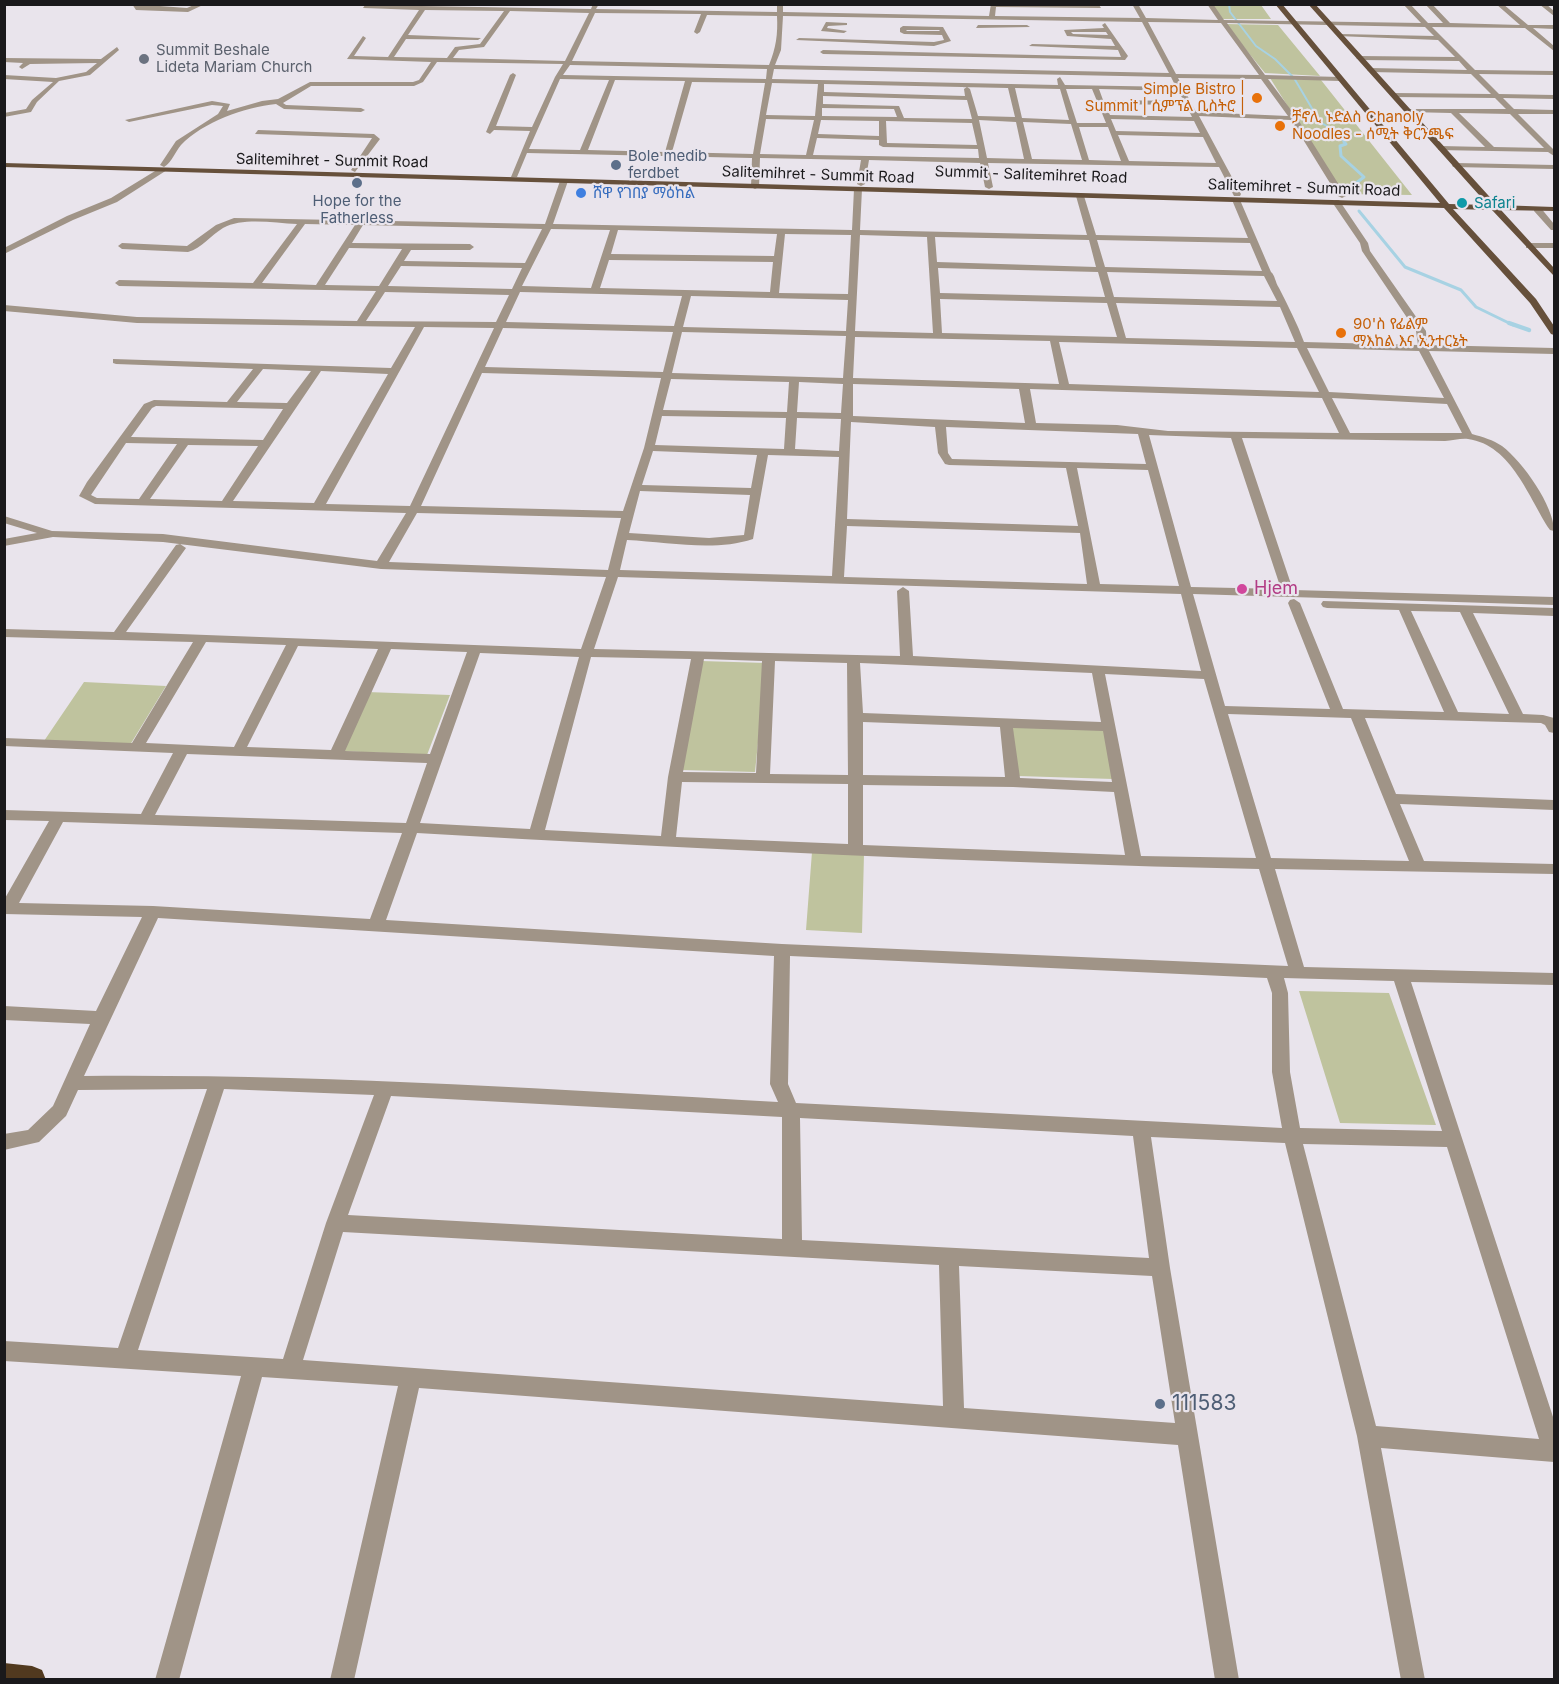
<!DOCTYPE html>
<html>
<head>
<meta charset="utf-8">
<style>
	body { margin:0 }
	#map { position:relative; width:1559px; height:1684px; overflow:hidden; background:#e9e4ec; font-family:Inter,sans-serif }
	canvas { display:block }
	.frame { position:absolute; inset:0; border:6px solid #1a191b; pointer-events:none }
</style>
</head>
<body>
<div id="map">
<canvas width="1559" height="1684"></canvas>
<div class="frame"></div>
</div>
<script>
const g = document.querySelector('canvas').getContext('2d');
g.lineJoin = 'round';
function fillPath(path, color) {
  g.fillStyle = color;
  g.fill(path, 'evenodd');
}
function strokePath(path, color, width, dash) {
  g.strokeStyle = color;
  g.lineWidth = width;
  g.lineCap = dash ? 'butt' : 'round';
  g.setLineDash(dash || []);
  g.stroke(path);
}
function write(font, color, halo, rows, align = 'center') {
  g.font = font + ' Inter,"Noto Sans Ethiopic",sans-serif';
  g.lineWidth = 4.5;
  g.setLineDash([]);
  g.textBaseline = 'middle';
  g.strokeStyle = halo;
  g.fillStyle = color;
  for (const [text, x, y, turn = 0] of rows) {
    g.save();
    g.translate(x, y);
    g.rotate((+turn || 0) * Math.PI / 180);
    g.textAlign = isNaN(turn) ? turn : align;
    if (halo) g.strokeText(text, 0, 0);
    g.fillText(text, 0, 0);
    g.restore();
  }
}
fillPath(new Path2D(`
	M1212,5H1261L1271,19H1222Z
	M1225,24L1278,25L1320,76L1265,73Z
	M1270,78L1321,80L1412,195L1343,194Z
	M701,661L766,663L755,772L681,770Z
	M84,682L166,686L130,745L44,741Z
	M367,692L450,695L427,755L340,751Z
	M1012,724L1104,728L1113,779L1018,776Z
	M812,852L864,854L862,933L806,930Z
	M1299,991L1389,993L1436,1125L1340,1123Z`), '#bfc39e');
strokePath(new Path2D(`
	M1229,4L1230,12L1256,46L1275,59L1294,78L1320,122L1335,131L1346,144`), '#a7d2e3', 2);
strokePath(new Path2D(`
	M1344,142L1346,144L1340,146L1341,156L1364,177L1347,190
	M1359,211L1405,267L1461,290L1476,307L1513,325`), '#a7d2e3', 3);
strokePath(new Path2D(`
	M1509,323L1529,330`), '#a7d2e3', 4.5);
fillPath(new Path2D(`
	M132,4L187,8L196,4H205L188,12L136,10Z
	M593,4H599L596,9L777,12V4H783V12L989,16L991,4L1099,5L1101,8L996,7L995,16L1140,18L1132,4H1138L1146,18L1218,20L1207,4H1213L1224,20L1421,23L1403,4H1410L1428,23H1443L1425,4H1432L1450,23L1520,25L1496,4H1503L1528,25H1554V29L1533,28L1554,46V51L1525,28L1432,27L1475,70L1554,71V75L1479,74L1499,94L1554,95V99L1503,98L1514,109L1554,110V114H1518L1554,150V156L1548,152L1438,150L1441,146L1485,147L1451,113L1408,112L1406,109H1506L1495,98L1394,97L1391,95L1394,93L1491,94L1471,74L1370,72L1367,70L1370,68L1467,70L1459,61L1359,60L1356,58L1359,56L1455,57L1438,40L1337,36L1340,34L1434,36L1425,27L1227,23L1265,75L1340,77L1343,79L1340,81L1268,79L1297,118L1346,196L1342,198L1338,196L1291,120L1199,116L1241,194L1240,196H1234L1219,167L988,163L993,187L989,189L985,187L980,163L869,160L865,184L861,186L857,184L861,160L760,158L759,187L755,189L751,187L752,158L527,153L517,177H511L530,131L494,130L490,134L486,132L510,75L513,73L516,75L496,126L532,127L555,77L563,64L437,62L423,82L414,86H311L283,103L286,105L361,108L365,110L361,112L284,109L276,104C245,107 203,122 181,145C175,152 172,162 164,167L160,165L176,141L218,114L223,106L212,105L129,122L125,120L212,101L230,104L227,111L262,101L278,99L310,82H413L419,80L431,62L347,59L363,36L366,38L354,56L388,57L419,10L363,8L365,5L591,9ZM425,10L504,11L480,44L455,47L447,58L394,57L406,39L478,40L481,38L408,35ZM510,11L589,13L565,61L453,58L459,50L484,47ZM595,13L701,14L694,32L697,34L700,32L707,15L777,16C778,34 776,48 769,65L572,61ZM783,16L1142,22L1169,73L775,65L781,50ZM1148,22L1221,23L1259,75L1176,74ZM570,65L767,69L766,79L563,75ZM774,69L1171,77L1176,87L1065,85L1060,77L1057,79L1058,85L772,79ZM1178,78L1261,79L1288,116L1196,112ZM560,79L609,80L580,150L529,149ZM615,80L685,81L665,152L588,150ZM692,82L765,83L753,154L672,152ZM772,83L818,84L815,116L766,115ZM824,84L1008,88L1015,117L978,116L970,89L967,87L964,89L965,96L824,92ZM1015,88L1060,89L1069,120L1022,118ZM1066,89H1092L1106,123H1077ZM1099,89L1178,91L1184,101L1103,100ZM823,96L967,100L972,119L904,118L899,106L823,104ZM1105,104L1186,105L1192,117L1110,115ZM822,108L894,109L897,117L822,116ZM1459,113L1510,114L1544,148L1494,147ZM766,119L814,120L806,155L760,154ZM1111,119L1194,121L1200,133L1116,131ZM821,120L879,121V136L818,134ZM979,120L1016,122L1024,159L987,158ZM886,121L972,123L977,145L887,143ZM1023,122L1071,124L1082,160L1032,159ZM1079,127H1108L1121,161L1089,160ZM1118,135L1203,137L1216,163L1129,161ZM817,138L879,140V145L883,147L978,149L979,158L813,155Z
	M1539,4H1546L1554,11V16Z
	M826,22L847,23V25L828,26L827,28L847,31L844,33L821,31Z
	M1105,23L1128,56L1125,60L823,54L820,52L823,50L1121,57L1118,50L1029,46L1032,44L1115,46L1111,39L1067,36L1064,30L1104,28L1102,25ZM1071,32H1106L1108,35L1073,34Z
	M978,25H1027L1030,27L976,28Z
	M903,26L943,27L951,41L934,46L796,40L799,38L934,42L944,40L942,35L904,34L900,32V28ZM906,30H939L940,31H907Z
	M117,47L119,50L90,75L59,81L37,102L31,112L4,117V113L26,109L32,100L53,82L4,79V75L56,78L86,72L97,63L30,64L22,69L19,67L23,63L4,62V58L101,59Z
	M258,130L374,134L380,139L355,172L351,170L372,138L255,134Z
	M1456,163L1554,165V169L1453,167L1452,165Z
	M160,168L167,170L117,202L73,220L4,254V248L67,216L111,198Z
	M564,179L568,181L553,224L852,230L854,189L858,187L862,189L860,230L1087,235L1076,196L1080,194L1084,196L1096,235L1248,238L1232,200L1236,198L1240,200L1271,272C1275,275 1275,282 1279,288C1288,306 1297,323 1304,342L1418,345L1416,331L1362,251L1360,243L1332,202L1336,200H1339L1368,243L1370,251L1426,331L1427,345L1554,348V354L1429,351L1472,434C1483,437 1493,440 1502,446C1523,462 1554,506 1554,531L1550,530C1529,499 1512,445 1468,439C1461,438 1452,441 1445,441L1242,438L1293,590L1554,597V605L1193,594L1225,706L1330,709L1288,603L1290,600L1294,599L1300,603L1343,709L1444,712L1399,610L1327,608L1323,607L1321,604L1323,601L1554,608V616L1473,613L1523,714L1543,715L1554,718V733L1549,732L1545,725L1541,723L1365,718L1396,794L1554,800V810L1400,804L1424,861L1554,864V874L1275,869L1304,967L1554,973V985L1411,982L1554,1420V1462L1381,1448L1425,1680H1401L1357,1436L1285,1143L1151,1137L1170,1268L1239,1680H1215L1178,1445L419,1388L354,1680H330L398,1386L262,1377L179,1680H155L241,1376L4,1361V1341L118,1348L207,1089L78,1090L66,1116L39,1142L4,1150V1134L28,1130L53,1106L90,1024L4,1020V1006L96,1011L142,917L4,914V900L49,821L4,820V810L141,814L173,753L4,746V738L132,743L193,642L4,637V629L114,632L176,545L180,544L186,548L126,632L581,649L606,577L381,569L163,542L53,537L4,546V539L37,533L4,523V516L52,531L163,534L377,561L406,513L95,504L79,496L87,482L144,404L154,400L227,402L253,369L116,364L113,363V359L391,368L415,327L137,323L4,311V305L137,317L357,321L376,291L119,286L115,283L119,280L253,283L297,224C274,223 243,217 223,228C210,236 202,248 188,252L122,249L118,246L122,243L187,246L216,225L234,218L545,224L560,181ZM305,224L355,225L316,285L262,283ZM363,225L542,229L525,263L404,261L411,250H470L474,247L470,244L352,243ZM551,229L610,230L591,288L522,286ZM618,230L777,234L774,256L611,254ZM785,234L851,235L848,294L779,293ZM860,235L927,237L933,333L855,331ZM935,237L1089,240L1096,267L937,262ZM1097,240L1250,243L1262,271L1105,267ZM349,248L402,249L379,286L325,285ZM609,260L773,262L770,292L600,288ZM401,266L522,268L512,289L388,286ZM938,268L1098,272L1105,297L940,293ZM1107,272L1264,276L1277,301L1114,297ZM385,292L509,295L496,322L366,321ZM520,292L682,296L674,326L506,322ZM691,296L848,300L846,331L683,327ZM940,299L1107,303L1117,337L942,333ZM1116,303L1280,307L1295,342L1126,338ZM424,327L494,328L410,506L326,504ZM503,328L673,332L663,372L485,367ZM682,332L846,336L843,378L672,373ZM855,337L1050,341L1059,384L853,378ZM1059,342L1297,348L1319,392L1069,384ZM1307,348L1419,351L1444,398L1329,392ZM263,369L311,371L287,403L237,402ZM321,371L388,374L314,503L233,501ZM482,373L661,378L644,448L623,511L421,506ZM671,379L789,382L787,412L663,410ZM799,382L843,384L841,413L797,412ZM853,384L1019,389L1025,423L853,416ZM1030,389L1322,398L1339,433L1168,431L1117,425L1036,423ZM1332,398L1447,404L1462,433H1350ZM156,406L283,409L263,440L131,437L152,408ZM662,416L786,418L784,449L655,445ZM797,418L841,419L839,451L795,449ZM851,422L935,427L938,453L945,464L949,465L1066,468L1078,526L847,519ZM946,427L1138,434L1146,464L952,459L948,453ZM1149,435L1231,438L1281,589L1191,587ZM126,443L177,444L139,499L97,498L91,495ZM188,445L258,446L222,501L150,499ZM653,451L757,455L751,488L642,485ZM768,455L839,457L832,576L620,570L627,540C668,542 714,552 753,539ZM1077,468L1148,470L1179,586L1100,584ZM640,491L750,495L744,535L709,538L629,533ZM417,513L621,518L608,570L389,562ZM847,526L1080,533L1087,584L844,577ZM618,577L1181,594L1201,671L913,656L909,591L903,587L897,591L900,656L594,649ZM1411,611L1460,612L1509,714L1458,712ZM206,642L286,645L234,747L146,743ZM298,646L378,649L331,750L247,747ZM391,649L467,652L430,754L345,751ZM480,653L579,657L530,829L420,823ZM591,657L691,659L668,777L661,836L545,830ZM704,659L762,661L756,773L683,772ZM775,661L847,663L848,775L770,774ZM860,663L1092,673L1101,722L863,713ZM1105,674L1204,679L1256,858L1141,856ZM1228,714L1351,718L1409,861L1271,858ZM863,722L1000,727L1005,777L863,775ZM1013,728L1103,731L1112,782L1020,778ZM187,754L427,763L406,823L155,815ZM682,782L848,784V844L676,837ZM863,785L1013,787L1114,792L1125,855L863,845ZM63,822L402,833L370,919L153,906L19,903ZM417,833C697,849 978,863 1259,869L1288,966L782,944L386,920ZM158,918L774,956L770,1084L778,1102C547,1089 316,1074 84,1076ZM790,956L1267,978L1272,993V1072L1282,1128L796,1103L788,1084ZM1284,978L1394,981L1442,1131L1300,1128L1290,1072L1288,993ZM224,1089L374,1095L326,1223L283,1359L138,1350ZM391,1096L782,1117V1239L348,1215ZM800,1118L1133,1136L1149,1258L802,1240ZM1303,1144L1447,1147L1539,1439L1376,1426ZM343,1232L939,1265L943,1406L303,1360ZM959,1266L1152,1276L1175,1423L964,1408Z
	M1534,207H1540L1554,224V230H1551L1534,211Z
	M1529,243H1554V248H1526V244Z`), '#a09487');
fillPath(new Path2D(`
	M1275,4H1282L1449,204L1488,205L1308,4H1315L1497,205L1554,207V211L1501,210L1554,268V276L1492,210L1453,209L1536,299L1554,326V335L1551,334L1530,303L1444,208L4,167V163L1440,203Z`), '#66503b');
fillPath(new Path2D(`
	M4,1663L32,1666L42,1670L46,1680H4Z`), '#51391f');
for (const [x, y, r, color] of [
	[144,59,6,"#6b7280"],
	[1257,98,6,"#e8710a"],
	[1280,126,6,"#e8710a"],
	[616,165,6,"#5c6f8a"],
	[357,183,6,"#5c6f8a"],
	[581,193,6,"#3f7fe0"],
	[1462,203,6,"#0f9aa8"],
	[1341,333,6,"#e8710a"],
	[1242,589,6,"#d1479c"],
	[1160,1404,6,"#5c6f8a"]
]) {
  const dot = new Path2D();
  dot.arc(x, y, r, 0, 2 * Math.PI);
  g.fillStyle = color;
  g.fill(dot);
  strokePath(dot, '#e9e4ec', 2);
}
write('15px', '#5b616d', '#e9e4ec', [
	["Summit Beshale",156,50],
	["Lideta Mariam Church",156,67]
], 'left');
write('15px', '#c56008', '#e9e4ec', [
	["Simple Bistro |",1245,89,"right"],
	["Summit | ሲምፕል ቢስትሮ |",1245,106,"right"],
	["ቻኖሊ ኑድልስ Chanoly",1292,117],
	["Noodles - ሰሚት ቅርንጫፍ",1292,134],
	["90'ስ የፊልም",1353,324],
	["ማእከል እና ኢንተርኔት",1353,341]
], 'left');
write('15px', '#4e5e75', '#e9e4ec', [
	["Bole medib",628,156],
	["ferdbet",628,173],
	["Hope for the",357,201,"center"],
	["Fatherless",357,218,"center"]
], 'left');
write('15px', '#1a191b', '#e9e4ec', [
	["Salitemihret - Summit Road",332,161,1],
	["Salitemihret - Summit Road",818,175,2],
	["Summit - Salitemihret Road",1031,175,2],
	["Salitemihret - Summit Road",1304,188,2]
]);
write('15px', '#366cbe', '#e9e4ec', [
	["ሸዋ የገበያ ማዕከል",593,193]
], 'left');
write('15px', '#0d838f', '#e9e4ec', [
	["Safari",1474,203]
], 'left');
write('18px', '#b23c85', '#e9e4ec', [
	["Hjem",1254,589]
], 'left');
write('21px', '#4e5e75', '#e9e4ec', [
	["111583",1172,1404]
], 'left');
</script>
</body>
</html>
